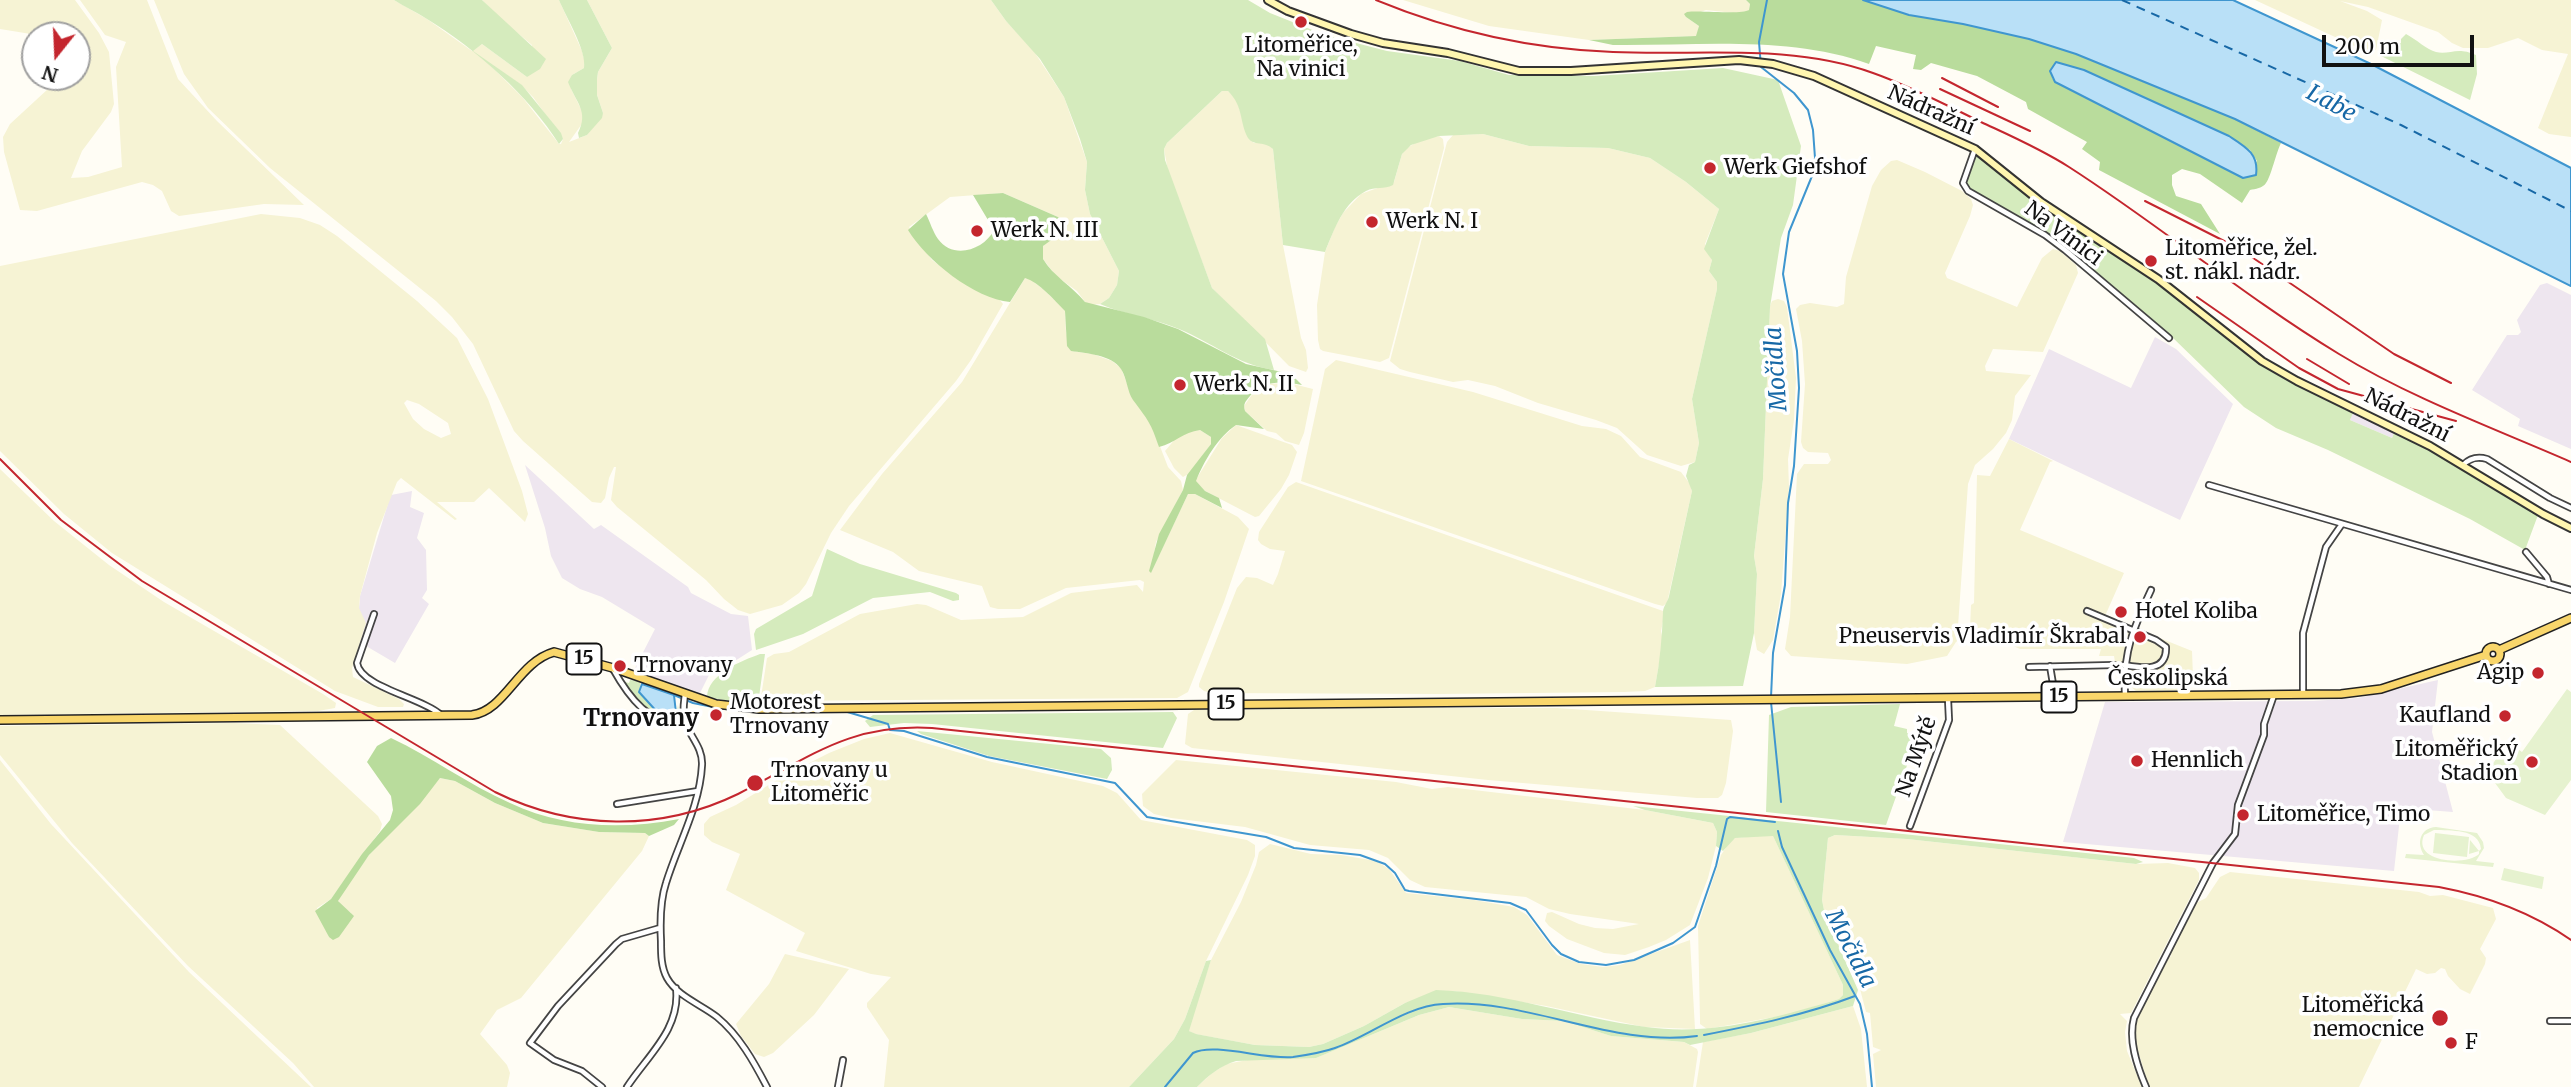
<!DOCTYPE html>
<html>
<head>
<meta charset="utf-8">
<style>
	body { margin:0 }
	#map { position:relative; width:2571px; height:1087px; overflow:hidden; background:#fffdf5; font-family:Merriweather,serif }
	canvas { display:block }
	.north { position:absolute; left:21px; top:21px; width:70px; height:70px; box-sizing:border-box; background:#fff; border:2px solid #a0a0a0; border-radius:50%; rotate:198deg; font-size:19px; font-weight:700; line-height:28px; text-align:center; color:#111 }
	.north::after { content:''; display:block; margin:auto; width:24px; height:32px; background:#c4262e; clip-path:polygon(50% 0,100% 100%,50% 72%,0 100%) }
	.scale { position:absolute; left:2322px; top:35px; width:152px; height:32px; box-sizing:border-box; border:4px solid #111; border-top:0; padding-left:9px; font-size:21px; line-height:24px; white-space:nowrap; color:#111; -webkit-text-stroke:5px #fff; paint-order:stroke }
</style>
</head>
<body>
<div id="map">
<canvas width="2571" height="1087"></canvas>
<div class="north">N</div>
<div class="scale">200 m</div>
</div>
<script>
const g = document.querySelector('canvas').getContext('2d');
g.lineJoin = 'round';
function fillPath(path, color) {
  g.fillStyle = color;
  g.fill(path, 'evenodd');
}
function strokePath(path, color, width, dash) {
  g.strokeStyle = color;
  g.lineWidth = width;
  g.lineCap = dash ? 'butt' : 'round';
  g.setLineDash(dash || []);
  g.stroke(path);
}
function write(font, color, halo, rows, align = 'center') {
  g.font = font + ' Merriweather,serif';
  g.lineWidth = 7;
  g.setLineDash([]);
  g.textBaseline = 'middle';
  g.strokeStyle = halo;
  g.fillStyle = color;
  for (const [text, x, y, turn = 0] of rows) {
    g.save();
    g.translate(x, y);
    g.rotate((+turn || 0) * Math.PI / 180);
    g.textAlign = isNaN(turn) ? turn : align;
    if (halo) g.strokeText(text, 0, 0);
    g.fillText(text, 0, 0);
    g.restore();
  }
}
fillPath(new Path2D(`
	M2547,283L2571,295V449L2518,426L2520,419L2472,390L2507,335H2518L2521,332L2517,320L2540,285Z
	M2155,337L2176,349L2233,404L2180,520L2009,439L2049,349L2131,388Z
	M2354,411L2395,431L2392,438L2350,420Z
	M525,465L594,529L601,525L688,587L691,593L731,614L748,616L752,650L713,675L710,673L700,693L634,670L655,629L602,597L580,589L562,578L551,556L545,528Z
	M412,491L410,507L424,513L417,538L426,550L427,590L422,598L429,604L395,663L361,643L363,637L359,608L360,596L389,500L391,495Z
	M2438,680L2432,732L2453,812L2401,808L2394,871L2063,842L2105,702L2313,701L2358,698Z`), '#eee6ef');
fillPath(new Path2D(`
	M0,0H75L99,33L109,52L114,104L111,112L82,151L71,178L88,177L122,167L116,67L126,42L105,35L80,0H147L178,79L217,121L304,205L264,204L179,216L171,211L162,191L153,185L142,182L37,211L20,210L4,152L3,137L10,124L61,77H77V35H37L0,29Z
	M154,0H394L427,19L472,51L482,44L527,77L532,45L498,17L482,0H559L582,51L585,62L584,68L572,75L571,89L583,113L584,121L569,142L587,135L603,113L597,95V79L598,72L612,48L587,0H991L1006,21L1033,50L1064,97L1087,162L1085,190L1090,214L1119,271L1117,285L1109,298L1100,304L1090,305L1085,302L1077,291L1056,276L1043,259V246L1064,223L1058,217L1003,193L950,197L909,227L932,260L951,274L986,295L999,299L1003,304L971,360L956,381L849,506L831,533L806,584L799,593L782,605L750,614L738,610L724,599L706,580L617,507L611,500L616,467H614L609,478L605,498L601,503L592,502L523,441L514,431L473,344L452,317L436,301L270,168L208,108L184,74ZM485,60L521,85L533,97L563,139L561,144H559L523,98Z
	M1403,0H1746L1750,4L1749,10L1743,14L1706,10L1686,17L1699,26L1697,36L1589,40L1489,26Z
	M2255,0H2571V137L2549,134L2538,128L2568,54L2542,50L2518,38L2488,48H2463L2452,43L2438,32L2368,7L2340,1L2367,11L2382,20L2376,50L2361,49Z
	M1222,91H1228L1236,98L1249,139L1254,143L1262,142L1271,146L1273,149L1283,245L1301,338L1306,350L1308,368L1306,372L1289,366L1212,288L1168,171L1164,149L1167,143Z
	M1483,134L1529,146L1608,148L1650,158L1686,182L1719,209L1705,244L1712,260L1709,271L1717,282V289L1692,399L1699,443L1695,462L1681,466L1647,455L1617,428L1596,420L1538,403L1495,386L1468,380L1453,382L1410,372L1400,369L1390,361L1447,142L1453,135Z
	M1439,136L1443,139L1444,148L1389,358L1380,362L1323,351L1320,349L1318,340L1317,305L1325,252L1335,227L1343,213L1361,194L1394,182L1402,154L1407,148L1420,140Z
	M1897,160L1925,172L1962,191L1971,199L1973,205L1970,216L1945,273L1947,278L2017,307L2042,258L2053,249L2060,251L2076,265L2078,273L2043,352L1993,349L1985,366L1986,371L2031,375L2015,396L2012,420L2006,433L1993,449L1975,465L1968,484L1958,626L1962,638L1956,642L1947,656L1907,664L1791,656L1785,649L1790,617L1797,474L1804,464H1828L1831,460L1828,453L1808,452L1803,448L1801,442L1805,384L1802,341L1796,309L1800,305L1810,303L1837,307L1844,304L1846,277L1872,186L1881,170L1891,161Z
	M261,214L300,218L320,225L337,236L417,301L457,338L488,399L522,491L528,514L525,522L489,488L474,502H437L457,519L455,520L401,478L397,482L377,533L360,596L359,608L366,623L352,668L353,677L399,699L404,704L403,707H378L335,691L112,553L64,514L0,451V266ZM407,400L419,404L448,423L451,434L441,438L424,429L413,419L404,403Z
	M1025,278L1030,279L1043,289L1065,310L1066,332L1071,351L1093,354L1112,361L1121,368L1133,399L1149,418L1168,467L1181,481L1183,490L1156,542L1151,572L1188,494H1195L1238,517L1249,529L1224,602L1188,692L1177,698L763,701L761,697L767,658L774,654L789,652L860,614L917,604L926,605L961,620L1023,617L1071,593L1137,585L1143,592L1144,582L1140,580L1066,588L1020,609H998L990,607L982,586L919,571L893,552L840,530L882,474L962,382Z
	M1778,299L1784,301L1787,307L1796,378L1794,420L1788,459L1789,487L1781,594L1773,640L1764,654L1757,650L1754,633L1757,574L1754,556L1763,479L1770,306L1772,301Z
	M1336,360L1473,392L1582,426L1606,429L1621,436L1640,457L1681,472L1690,484L1692,491L1667,603L1663,606L1655,604L1301,481L1325,369Z
	M1289,383L1313,389L1304,433L1299,445L1285,441L1276,433L1267,431L1245,411L1244,406L1258,386L1264,384Z
	M1236,425L1292,445L1297,452L1289,475L1281,489L1259,516L1255,517L1205,491L1195,481L1222,438Z
	M1200,430L1211,437V444L1190,473L1183,477L1174,468L1165,451L1176,438L1188,431Z
	M2009,439L2053,461L2050,462L2020,530L2124,573L2105,616L2192,651L2193,677L2183,691H2136L2130,686L2129,664L2115,662L2114,656H2099L2101,649H2020L1980,631L1970,629L1971,605L1974,603L1977,475L1990,476Z
	M0,469L54,521L109,565L164,602L323,694L336,703L335,708L318,711L0,715Z
	M1296,482L1663,611L1664,617L1661,631L1663,641L1655,687L1645,691L1624,692L1438,694L1212,693L1204,691L1199,687V684L1237,588L1246,577L1257,578L1273,585L1278,574L1285,551L1270,549L1261,544L1258,540L1259,532L1288,487Z
	M1418,708H1557L1731,720L1733,731L1726,783L1722,795L1718,798H1697L1488,780L1192,748L1185,744L1188,714L1194,710Z
	M233,723L280,725L378,816L382,824L380,831L331,899L317,908L329,937L344,929L351,913L341,906L338,901L342,892L369,855L440,778L455,781L495,803L543,823L599,832L645,833L649,836L642,851L521,998L497,1010L480,1034L507,1065L510,1073L507,1087H314L293,1063L188,966L72,843L0,755V726Z
	M890,733L992,762L1103,786L1117,793L1141,820L1247,840L1255,845V856L1248,875L1206,961L1185,1019L1174,1039L1129,1087H884L889,1040L867,1007V1003L891,977L871,974L796,951L805,933L726,890L740,854L712,842L704,835V824L710,817L736,805L780,778L829,753L864,739Z
	M0,760L51,824L189,972L311,1087H0Z
	M1176,760L1396,782L1432,789L1448,787L1645,810L1713,823L1717,832L1716,846L1708,878L1690,925L1666,940L1649,947L1625,955L1604,953L1567,939L1549,926L1545,921L1547,913L1552,912L1579,924L1595,928L1613,929L1639,924L1570,914L1549,909L1526,897L1425,887L1410,880L1388,858L1369,850L1310,845L1245,827L1171,818L1154,814L1143,806L1142,794Z
	M1770,835L1773,836L1843,985V995L1839,999L1786,1015L1707,1029L1700,1024V1020L1698,926L1721,855L1731,840L1735,838Z
	M1835,835L1907,839L2136,864L2168,863L2195,868L2199,873V880L2131,1013L2120,1014L2127,1021L2125,1032L2127,1051L2142,1087H1876L1873,1054L1881,1050L1873,1047L1870,1013L1866,1012L1860,989L1836,942L1825,915L1822,900L1828,838Z
	M1270,844L1311,854L1341,855L1376,861L1389,869L1406,893L1474,900L1514,907L1527,915L1557,955L1581,964L1603,967L1620,965L1690,940L1695,1029L1644,1027L1546,1006L1454,991L1405,1003L1364,1026L1323,1044L1309,1047L1255,1045L1195,1034L1189,1031V1025L1211,960L1241,902L1256,865L1259,852Z
	M2230,872L2419,892L2430,896L2443,895L2493,908L2496,919L2480,949L2486,958L2485,964L2470,994L2460,989L2448,976L2445,969L2441,968L2435,973L2427,974L2416,969L2359,1087H2149L2134,1038L2136,1021L2168,957L2172,956L2170,955L2196,903L2206,898L2220,877Z
	M785,954L849,969L814,1015L773,1053L764,1057L755,1054L741,1036L736,1024L769,984Z
	M1853,1006L1861,1029L1867,1087H1696L1703,1042L1751,1033Z
	M1449,1007L1522,1019L1564,1021L1611,1036L1684,1042L1697,1049L1698,1052L1693,1087H1197L1211,1074L1226,1064L1253,1059L1316,1058L1419,1015Z`), '#f6f3d4');
fillPath(new Path2D(`
	M394,0H482L546,59L540,69L527,77L482,44L473,51L522,85L561,133L563,139L559,144C529,96 475,48 427,19C416,12 405,7 394,0Z
	M559,0H587L612,48L598,72L597,79V95L603,113L602,118L587,135L579,138L578,133C589,111 576,103 568,82L572,75L584,68C587,51 566,17 559,0Z
	M991,0H1248L1270,13L1325,35L1387,51L1460,61L1509,75L1594,76L1723,68L1778,80L1801,146L1793,205L1781,238L1770,307L1763,479L1754,556L1757,574L1754,633L1743,686L1655,687C1660,662 1662,637 1663,612C1663,607 1668,601 1669,596L1692,491L1686,476L1689,465L1695,462L1699,443L1692,399L1717,289V282L1709,271L1712,260L1704,249L1719,209L1686,182L1650,158L1608,148L1529,146L1483,134L1439,136L1411,145L1402,154L1393,185C1384,190 1375,186 1366,191C1343,203 1334,230 1325,252L1283,245L1273,149C1265,141 1253,146 1248,138C1239,121 1244,107 1228,91H1222L1167,143L1164,149L1165,160L1212,288L1265,339L1274,370C1238,365 1211,342 1179,329C1153,318 1125,315 1100,304L1109,298L1117,285L1119,271L1090,214L1085,190L1087,162L1080,139L1064,97L1040,59L1006,21Z
	M2406,34C2416,39 2427,50 2436,52C2450,55 2457,46 2476,55L2477,74L2470,100L2379,55L2385,46L2401,43V39Z
	M1976,153L2040,205L2157,281L2261,363L2354,411L2350,420L2392,438L2395,431L2461,467L2538,515L2525,550L2470,519L2328,450L2276,428L2244,407L2171,336L2067,248L2046,233L1970,189L1966,183Z
	M827,549L860,564L956,593L959,595V600L953,601L930,592L873,598L803,634L756,650L754,634L756,629L812,596Z
	M760,654H765L758,704L735,702L707,697C708,674 741,661 760,654Z
	M630,680L641,681L639,692L662,713L677,712L678,705L680,719L675,722C652,717 641,704 627,686L625,682L629,683Z
	M1900,704L1894,726L1907,729V733L1917,737L1886,825L1766,812L1769,715L1791,707Z
	M1173,712L1177,718L1163,748L932,724L904,723L870,727L865,721L873,715Z
	M917,731L1101,749L1111,758L1112,770L1107,779L989,756L921,734Z
	M1633,806L2134,858L2143,862L2136,864L1907,839L1835,835L1828,838L1822,900L1825,915L1858,990L1853,1006L1751,1033L1690,1045L1684,1042L1611,1036L1564,1021L1522,1019L1449,1007L1419,1015L1316,1058L1236,1061C1220,1066 1209,1075 1197,1087H1129L1174,1039L1185,1019L1206,961L1211,960L1189,1031L1196,1034L1255,1045L1309,1047L1323,1044L1364,1026L1405,1003L1436,990C1507,992 1576,1018 1646,1027C1712,1036 1775,1018 1839,999L1843,995V985L1773,836L1735,838L1723,851L1716,846L1717,832L1713,823L1645,810Z`), '#d5ebbd');
fillPath(new Path2D(`
	M1746,0H1863L1909,15L1963,24L2029,39L2076,54L2235,119L2281,143C2276,153 2271,176 2266,183C2263,188 2255,189 2250,190L2242,203L2200,174L2182,169L2172,175V185L2176,196L2201,204L2220,234L2099,170L2100,162L2082,149L2087,142L2028,109L2026,102L1977,76L1931,63L1921,70L1913,69L1916,55L1876,46L1869,64C1789,35 1697,46 1613,45L1589,40L1696,36L1699,26L1686,17L1684,14L1687,12C1701,10 1741,15 1749,10L1750,4ZM2084,70L2229,136L2250,150L2257,161L2243,178L2061,85L2052,78Z
	M1003,193L1058,217L1064,223L1065,230L1043,246V259C1053,276 1072,286 1085,302L1144,317L1178,329L1246,364L1291,374L1302,385C1282,381 1263,380 1250,396C1245,402 1243,404 1245,411L1264,429L1236,425C1218,437 1204,461 1196,481L1205,491L1219,498L1222,508L1195,494H1188L1151,573L1149,571L1159,534L1183,490L1187,475L1211,444V437L1200,430C1183,432 1175,443 1159,447C1151,423 1148,420 1133,400C1127,391 1127,378 1121,369C1112,355 1086,353 1071,351L1067,346L1065,311C1053,299 1040,283 1025,278L1010,302C975,299 926,260 908,230L926,214C930,222 933,232 938,239C953,260 984,250 994,230L973,195Z
	M391,738C432,757 469,785 510,803C563,828 622,830 679,819L674,825L649,836L645,833L599,832L543,823L495,803L455,781L440,778L420,804L369,855L338,901L354,916L339,937L333,940L329,937L315,911L331,899L362,854L390,820L393,810L391,796L367,762L377,746Z`), '#b9dc9c');
fillPath(new Path2D(`
	M2567,689L2571,692V780L2545,815L2506,798L2487,772L2508,742L2522,752Z
	M2436,827L2477,833L2483,842L2484,848L2476,861L2494,863L2493,867L2405,858L2406,854L2424,855C2416,843 2420,828 2436,827ZM2434,830C2450,831 2479,828 2481,849L2479,851L2470,840L2469,854L2479,851V854C2467,866 2412,863 2424,835Z
	M2435,833L2469,837L2467,857L2433,853Z
	M2504,868L2544,877L2542,889L2501,880Z`), '#e6f2cf');
const water = new Path2D(`
	M1863,0H2233L2371,64L2571,168V286L2235,119L2076,54L2029,39L1963,24L1909,15Z
	M2056,62L2084,70L2229,136C2246,147 2259,154 2256,175L2243,178L2061,85L2055,82L2050,71Z
	M642,684L674,695L676,713L659,714L639,692Z`);
fillPath(water, '#b9e0f7');
strokePath(water, '#3f96cf', 2);
strokePath(new Path2D(`
	M1767,0L1759,42L1761,67L1794,93L1808,110L1813,130L1815,158L1812,176L1789,232L1783,274L1797,351L1799,388L1794,466L1788,503L1785,585L1773,653L1771,697
	M674,695L693,703L713,707
	M1771,702L1781,802
	M719,708L748,711
	M844,711L888,724L890,730L904,731L987,757L1115,783L1147,817L1266,837L1294,848L1360,855L1385,864L1395,873L1405,890L1409,891L1510,903L1526,910L1552,945L1561,954L1579,962L1606,965L1634,960L1673,943L1695,927L1716,866L1727,819L1730,817L1775,822
	M1778,831L1782,847L1830,950L1860,1004L1867,1034L1872,1087
	M1704,1035C1755,1025 1805,1015 1855,996
	M1165,1087L1193,1053C1214,1042 1265,1060 1293,1057C1307,1055 1321,1053 1335,1048C1370,1036 1405,1006 1443,1004C1528,998 1613,1048 1697,1036`), '#3f96cf', 2);
strokePath(new Path2D(`
	M2122,0L2401,125L2571,211`), '#1768a6', 2, [9, 7]);
const minor = new Path2D(`
	M1975,149L1963,183L1968,191L2045,235L2065,250L2169,338
	M2463,465C2470,458 2477,456 2487,459L2550,498L2571,508
	M2209,485L2571,590
	M2526,552L2547,577L2549,584
	M2087,611L2156,640L2166,647C2167,673 2142,668 2124,665
	M374,614L357,663C360,687 423,698 441,715
	M2050,666L2055,696
	M2029,667L2114,665
	M613,669C628,696 651,728 685,723
	M685,694C684,703 682,712 685,721C689,736 703,747 702,765C700,806 678,844 666,883C660,901 660,922 661,941C661,954 661,967 667,978C677,996 702,1005 717,1017C739,1035 754,1062 767,1087
	M2303,694V633L2326,547L2342,524
	M2125,695C2123,652 2133,629 2151,590
	M617,804L698,791
	M1910,826L1949,720L1948,699
	M2550,1021H2571
	M602,1087L582,1071L554,1060L530,1043L558,1006L616,944L622,939L660,928
	M627,1087C647,1056 681,1029 676,988
	M838,1087L843,1060
	M2146,1087C2137,1066 2128,1040 2134,1018L2213,863L2235,834L2238,805L2264,735V724L2274,695`);
const secondary = new Path2D(`
	M1268,0L1288,11L1351,34L1383,43L1448,53L1519,71H1571L1739,60L1773,64L1814,76L1975,149L2041,202L2158,279L2262,361L2297,381L2430,446L2543,514L2571,528`);
const primary = new Path2D(`
	M2486 654a7 7 0 1 1 14 0a7 7 0 1 1-14 0Z
	M2499,650L2571,618
	M0,720L472,715C505,711 518,662 554,652L613,668L716,704L759,709L2341,694L2381,689L2486,655`);
strokePath(minor, '#444', 8);
strokePath(secondary, '#333', 10);
strokePath(primary, '#222', 10);
strokePath(minor, '#fff', 4.5);
strokePath(secondary, '#fff6b0', 6);
strokePath(primary, '#f9d66b', 7);
strokePath(new Path2D(`
	M1376,0C1451,31 1531,49 1613,52C1699,56 1790,43 1873,73C1910,86 1946,105 1981,122C2011,136 2041,149 2069,167C2161,226 2245,297 2339,354C2411,398 2493,428 2571,462
	M1942,78L1998,107
	M1940,89L2030,131
	M1907,104L1929,113L1962,120
	M2145,201L2240,249L2394,354L2451,383
	M2197,297L2299,368L2338,389L2456,421
	M2307,359L2349,384
	M0,459L61,520L142,581L495,792C572,830 660,832 738,794C808,759 848,723 932,728L2439,887C2487,896 2531,912 2571,940`), '#c4262e', 2);
for (const [x, y, r, color] of [
	[1301,22,7,"#c4262e"],
	[1710,168,7,"#c4262e"],
	[1372,222,7,"#c4262e"],
	[977,231,7,"#c4262e"],
	[2151,261,7,"#c4262e"],
	[1180,385,7,"#c4262e"],
	[2121,612,7,"#c4262e"],
	[2140,637,7,"#c4262e"],
	[620,666,7,"#c4262e"],
	[2538,673,7,"#c4262e"],
	[716,715,7,"#c4262e"],
	[2505,716,7,"#c4262e"],
	[2137,761,7,"#c4262e"],
	[2532,762,7,"#c4262e"],
	[755,783,9,"#c4262e"],
	[2243,815,7,"#c4262e"],
	[2440,1018,9,"#c4262e"],
	[2451,1043,7,"#c4262e"]
]) {
  const dot = new Path2D();
  dot.arc(x, y, r, 0, 2 * Math.PI);
  g.fillStyle = color;
  g.fill(dot);
  strokePath(dot, '#fff', 2.5);
}
for (const [x, y, w] of [
	[584,659,35],
	[2059,697,35],
	[1226,704,35]
]) {
  const box = new Path2D();
  box.roundRect(x - w / 2, y - 15.5, w, 31, 5);
  g.fillStyle = '#fff';
  g.fill(box);
  strokePath(box, '#111', 2);
}
write('bold 19px', '#111', null, [
	["15",584,659],
	["15",2059,697],
	["15",1226,704]
]);
write('21px', '#111', '#fff', [
	["Litoměřice,",1301,46,"center"],
	["Na vinici",1301,70,"center"],
	["Werk Giefshof",1724,168],
	["Werk N. I",1386,222],
	["Werk N. III",991,231],
	["Litoměřice, žel.",2165,249],
	["st. nákl. nádr.",2165,273],
	["Werk N. II",1194,385],
	["Hotel Koliba",2135,612],
	["Pneuservis Vladimír Škrabal",2126,637,"right"],
	["Trnovany",634,666],
	["Agip",2524,673,"right"],
	["Motorest",730,703],
	["Trnovany",730,727],
	["Kaufland",2491,716,"right"],
	["Litoměřický",2518,750,"right"],
	["Stadion",2518,774,"right"],
	["Hennlich",2151,761],
	["Trnovany u",771,771],
	["Litoměřic",771,795],
	["Litoměřice, Timo",2257,815],
	["Litoměřická",2424,1006,"right"],
	["nemocnice",2424,1030,"right"],
	["F",2465,1043]
], 'left');
write('21px', '#111', '#fff', [
	["Nádražní",1931,111,24],
	["Na Vinici",2063,234,37],
	["Nádražní",2407,416,27],
	["Českolipská",2168,679],
	["Na Mýtě",1917,757,-71]
]);
write('italic 23px', '#1768a6', '#fff', [
	["Labe",2331,104,28],
	["Močidla",1777,369,-94],
	["Močidla",1850,949,63]
]);
write('bold 24px', '#111', '#fff', [
	["Trnovany",641,719]
]);
</script>
</body>
</html>
